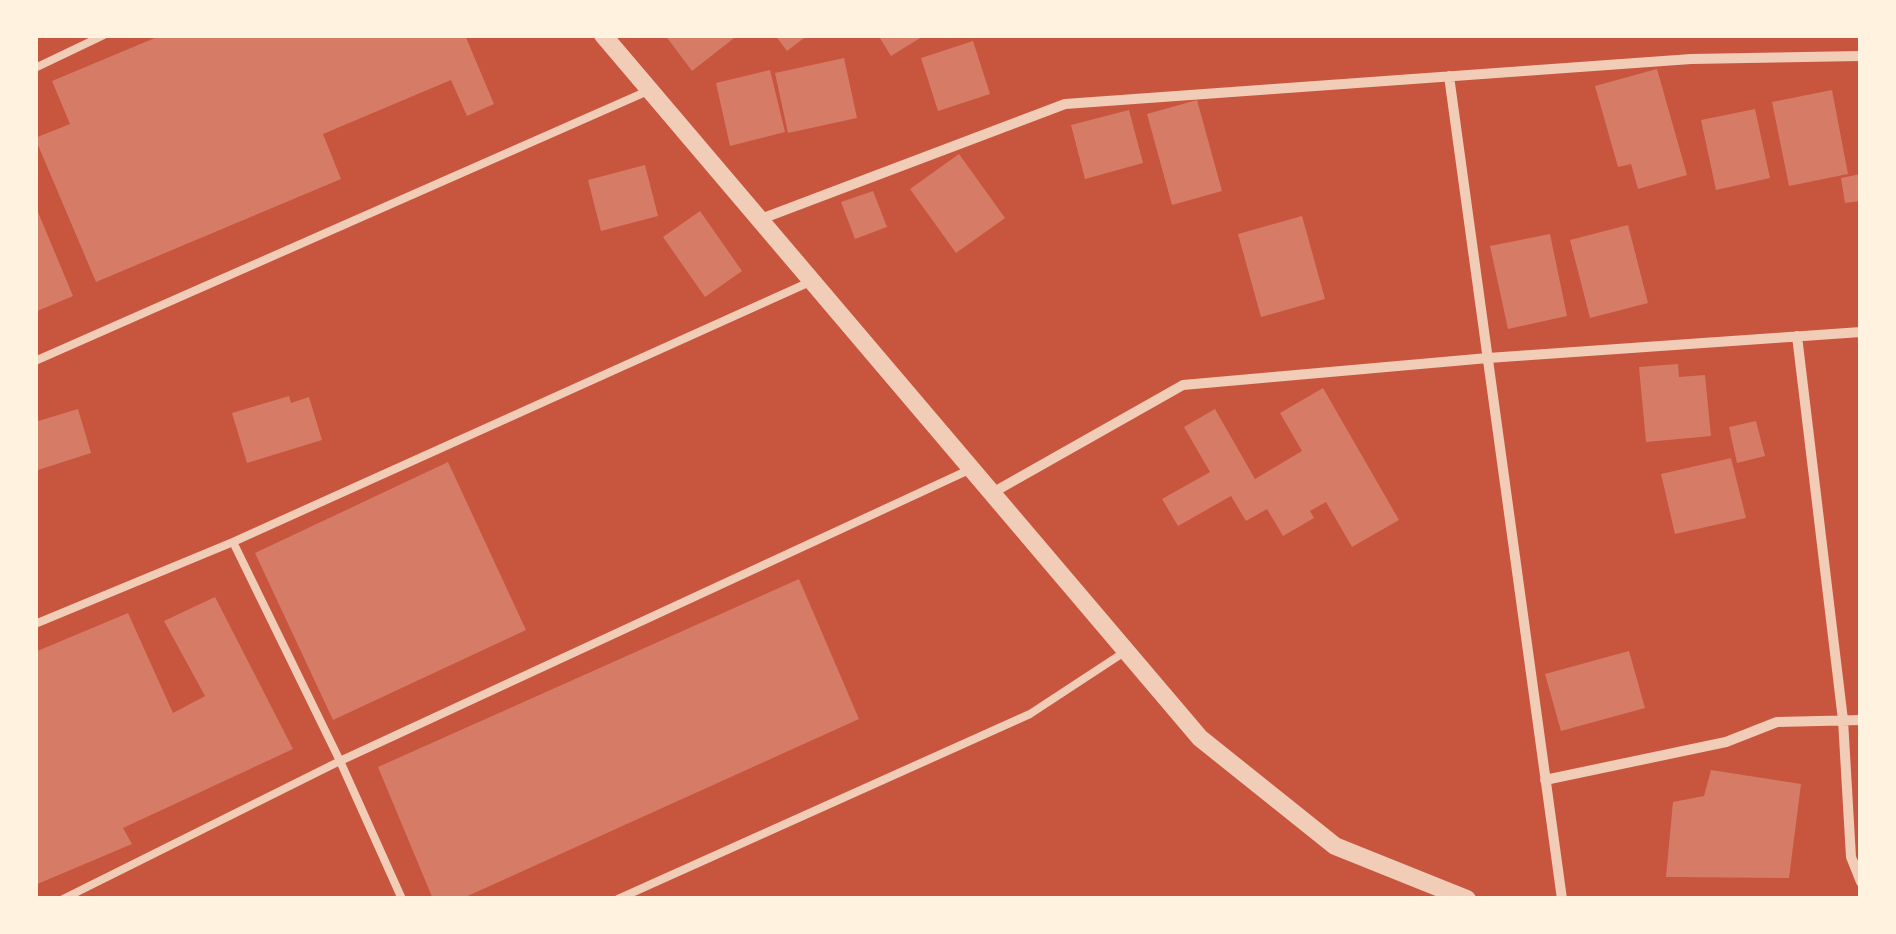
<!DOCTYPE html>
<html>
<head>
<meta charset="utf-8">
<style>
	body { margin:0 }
	#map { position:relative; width:1896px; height:934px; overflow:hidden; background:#c8553d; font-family:"Fira Sans Condensed",sans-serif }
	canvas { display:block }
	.frame { position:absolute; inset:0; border:38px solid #fff3e0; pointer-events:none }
</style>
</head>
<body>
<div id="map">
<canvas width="1896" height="934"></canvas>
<div class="frame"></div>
</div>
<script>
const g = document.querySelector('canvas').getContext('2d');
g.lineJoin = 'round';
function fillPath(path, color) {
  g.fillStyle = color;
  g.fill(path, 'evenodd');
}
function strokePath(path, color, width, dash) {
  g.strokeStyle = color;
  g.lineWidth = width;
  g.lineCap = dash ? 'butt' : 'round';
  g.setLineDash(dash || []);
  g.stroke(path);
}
fillPath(new Path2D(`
	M162,35H465L494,104L467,116L451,80L323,134L341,179L96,282L35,138L70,124L52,81Z
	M665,35H738L692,71Z
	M775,35H808L787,51Z
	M878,35H925L891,56Z
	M973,41L990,94L938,111L921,58Z
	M844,58L857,118L788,133L775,73Z
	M1657,69L1687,175L1638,189L1631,164L1618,167L1595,86Z
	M770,70L785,132L730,146L716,83Z
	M1832,90L1848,174L1789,186L1772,102Z
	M1197,100L1222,191L1172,205L1147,114Z
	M1755,109L1770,178L1716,190L1701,120Z
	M1129,110L1143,163L1085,179L1071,125Z
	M959,154L1005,218L956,253L910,189Z
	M645,165L658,216L601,231L588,180Z
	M1861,174V201L1845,203L1841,178Z
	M873,191L887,227L855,239L841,202Z
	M35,205L73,296L35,312Z
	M700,211L742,271L705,297L663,237Z
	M1302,216L1325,299L1261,317L1238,234Z
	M1628,225L1648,303L1590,318L1570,240Z
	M1550,234L1567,316L1508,329L1490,246Z
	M1678,364L1679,377L1705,375L1711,436L1646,442L1639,367Z
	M1323,388L1399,520L1352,547L1326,502L1310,511L1314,518L1283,536L1267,509L1246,521L1231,496L1178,526L1162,499L1210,472L1184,427L1215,409L1255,479L1302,451L1280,413Z
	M289,396L291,403L309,397L322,440L247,463L232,413Z
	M78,409L91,453L35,471V422Z
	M1756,421L1765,456L1737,463L1729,427Z
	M1731,458L1746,518L1675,534L1661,474Z
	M448,462L526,630L333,720L255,553Z
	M799,579L859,719L461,899H433L378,767Z
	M215,597L293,749L123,828L132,844L35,885V652L128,613L173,713L205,696L164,621Z
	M1629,651L1645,708L1561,731L1545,674Z
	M1711,770L1801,784L1789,878L1666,877L1673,802L1704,796Z`), '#d67c66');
strokePath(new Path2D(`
	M35,68L104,35
	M35,361L650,90
	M35,624L233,542
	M63,899L340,761L971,469
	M402,899L340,761L233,542L812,281
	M618,899L1030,714L1126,651`), '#f1ccb7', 8);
strokePath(new Path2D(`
	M1449,76L1562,899
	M761,219L1065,104L1691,59L1861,56
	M1797,336L1843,720L1851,857L1861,882
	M992,493L1183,385L1488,358L1861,332
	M1545,780L1726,742L1777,722L1861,720`), '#f1ccb7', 10);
strokePath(new Path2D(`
	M603,35L1200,738L1335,846L1467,899`), '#f1ccb7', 18);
</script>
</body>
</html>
